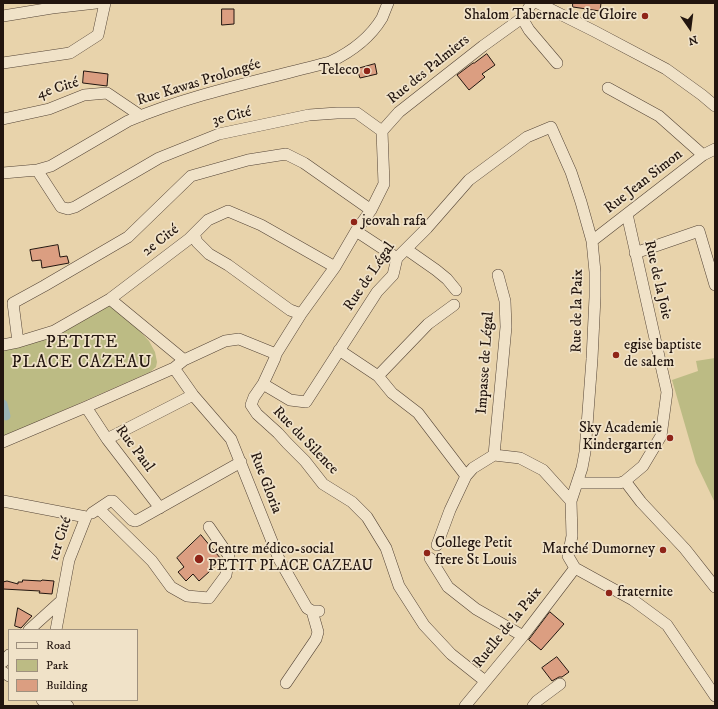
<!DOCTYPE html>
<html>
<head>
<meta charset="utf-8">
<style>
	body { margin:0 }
	#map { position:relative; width:718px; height:709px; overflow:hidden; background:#e8d3ab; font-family:"IM FELL DW Pica",serif }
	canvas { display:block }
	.frame { position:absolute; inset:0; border:4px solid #22150f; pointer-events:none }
	.legend { position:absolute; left:8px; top:629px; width:130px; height:72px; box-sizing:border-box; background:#f0e2c8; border:1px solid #9e907e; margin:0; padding:5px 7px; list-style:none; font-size:12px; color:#22150f }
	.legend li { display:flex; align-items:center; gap:8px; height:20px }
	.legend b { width:20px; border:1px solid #9e907e }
	.north { position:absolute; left:670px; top:8px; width:40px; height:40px; -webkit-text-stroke:3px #f0e2c8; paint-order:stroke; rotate:166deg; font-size:11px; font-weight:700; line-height:16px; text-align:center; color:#22150f }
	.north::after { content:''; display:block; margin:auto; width:14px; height:18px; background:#22150f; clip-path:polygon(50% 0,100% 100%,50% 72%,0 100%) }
</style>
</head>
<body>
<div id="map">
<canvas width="718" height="709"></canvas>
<div class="frame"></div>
<ul class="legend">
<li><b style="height:5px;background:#f0e2c8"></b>Road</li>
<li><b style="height:11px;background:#bcbb84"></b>Park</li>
<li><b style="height:11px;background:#db9e81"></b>Building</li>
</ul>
<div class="north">N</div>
</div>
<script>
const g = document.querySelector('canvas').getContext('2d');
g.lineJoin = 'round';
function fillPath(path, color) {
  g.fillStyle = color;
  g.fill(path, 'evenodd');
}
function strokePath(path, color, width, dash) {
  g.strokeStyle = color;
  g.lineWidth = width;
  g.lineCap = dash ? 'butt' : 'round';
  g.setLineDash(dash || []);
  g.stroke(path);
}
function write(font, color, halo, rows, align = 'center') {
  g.font = font + ' "IM FELL DW Pica",serif';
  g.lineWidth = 3.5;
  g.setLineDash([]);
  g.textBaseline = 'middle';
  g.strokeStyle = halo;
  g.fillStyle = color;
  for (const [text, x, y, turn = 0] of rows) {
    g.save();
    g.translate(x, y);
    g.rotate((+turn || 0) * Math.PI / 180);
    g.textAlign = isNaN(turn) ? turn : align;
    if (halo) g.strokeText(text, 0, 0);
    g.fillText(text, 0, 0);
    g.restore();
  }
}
fillPath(new Path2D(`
	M107,305L126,316L149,341L155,352L157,362L156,367L150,372L3,437V351L54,335Z
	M715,358V503L696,463L672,380L698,371L696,361Z`), '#bcbb84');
strokePath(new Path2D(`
	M3,404L6,416`), '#9cb5b5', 9);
const building = new Path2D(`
	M573,3H601L600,11L573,7Z
	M222,9H234V24L222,25Z
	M487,54L495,65L482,74L485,77L469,90L457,75L473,63H474Z
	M375,64L377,74L360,78L357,69Z
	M84,71L108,74L107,86L83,83Z
	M58,245L60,257L67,256L69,263L42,268L41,260L32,261L30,250Z
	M201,535L221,559V561L199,581L193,574L186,581L178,572L184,567L177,558Z
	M23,580L41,581L42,580L54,581L52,594L39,593L40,591L3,589V582L7,581L18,584V582H22Z
	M18,608L32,616L21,628L15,626Z
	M550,612L564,624L541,650L529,640Z
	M557,657L569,672L562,677H559L552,681L542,668Z`);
fillPath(building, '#db9e81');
strokePath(building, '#22150f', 1);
const minor = new Path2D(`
	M538,3L594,31L666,69L702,95L715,106
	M3,16L52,8L96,3
	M522,18L529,30L557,63
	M3,63L70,53L98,35L105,3
	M608,88L659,116L703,155
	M3,119L49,109L84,95L107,93L141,116
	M382,131L399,112L483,46L522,18L532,3
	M37,170L61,207L68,209L75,207L159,158L219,134L309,115L337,113H357L382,131L384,184L371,210L356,231L335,267L301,314L276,354L275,358L263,384L254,397L251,405L257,414L278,433L287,443L305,461L323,484L352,502L367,517L386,548L399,586L424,625L451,654L485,681
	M3,173L37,170L51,166L128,121C192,94 262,80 330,62C351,52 370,38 382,18C384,13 386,8 388,3
	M356,231L397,258
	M194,234L197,242L209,254L228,265L290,310L301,314
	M592,241L703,155L715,149
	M406,249L436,270L447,279L456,290
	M635,253L699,231L715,285
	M110,299L184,360
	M18,342L13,303L44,286L128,237L191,176L248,160L286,154L304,163L371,210
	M3,345L18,342L54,331L110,299L189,239L208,220L228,211L261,225L335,267
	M339,350L378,376L392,393L418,413L466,476L473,468L494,455L520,458L543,470L571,501L572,536L568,556L575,568
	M174,368L193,395L231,439L279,559L307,608L312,611H319
	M378,376L428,324L454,305
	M263,384L290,400L306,402L377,292L393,275L397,258L427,228L469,180L527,137L551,127L571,172L581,202L592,241L595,272V297L592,359L585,452L582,468L571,501
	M86,407L107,439L160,508
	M107,439L193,395
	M3,442L86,407L174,368L184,360L225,341L239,339L276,354
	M494,455L506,327L505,301L498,275
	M625,481L641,502L685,549L715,587
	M577,483H620L625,481L643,466L661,436L667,392L627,214
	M3,501L86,517L69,560L56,630
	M99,509L152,561L171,587L187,596L209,598L226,575L229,556L209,527
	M92,513L110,501H113L132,520L135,521L138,520L241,462
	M437,545L450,510L466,476
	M430,558L448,587L476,609L523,636
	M575,568L633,600L667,625L715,696
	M29,630L61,601
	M3,662L9,655
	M3,672L9,676
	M286,683L316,639L318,632L312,611
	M42,700L52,706
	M58,700L68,706
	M465,706L523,636L575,568
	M533,706L537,701L560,684`);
strokePath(minor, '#544436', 12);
strokePath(minor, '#f0e2c8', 11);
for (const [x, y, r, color] of [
	[645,16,4,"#8f2418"],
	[367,71,4,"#8f2418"],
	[354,222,4,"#8f2418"],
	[616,355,4,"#8f2418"],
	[670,438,4,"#8f2418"],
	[663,550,4,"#8f2418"],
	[427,553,4,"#8f2418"],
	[199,559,5,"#8f2418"],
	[609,593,4,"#8f2418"]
]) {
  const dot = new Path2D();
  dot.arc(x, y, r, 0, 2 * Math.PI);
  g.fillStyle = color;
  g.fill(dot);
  strokePath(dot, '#f0e2c8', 1.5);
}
write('15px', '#22150f', '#f0e2c8', [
	["Shalom Tabernacle de Gloire",637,16,"right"],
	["Teleco",359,71,"right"],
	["jeovah rafa",362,222],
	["egise baptiste",624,346],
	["de salem",624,363],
	["Sky Academie",662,429,"right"],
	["Kindergarten",662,446,"right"],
	["College Petit",435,544],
	["frere St Louis",435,561],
	["Centre médico-social",208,550],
	["PETIT PLACE CAZEAU",208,567],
	["Marché Dumorney",655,550,"right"],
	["fraternite",617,593]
], 'left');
write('15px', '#22150f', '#f0e2c8', [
	["Rue des Palmiers",429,70,-39],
	["Rue Kawas Prolongée",199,83,-17],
	["4e Cité",58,89,-17],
	["3e Cité",232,117,-14],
	["Rue Jean Simon",644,182,-38],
	["2e Cité",161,241,-38],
	["Rue de Légal",370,277,-56],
	["Rue de la Joie",657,280,77],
	["Rue de la Paix",578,311,-89],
	["Impasse de Légal",486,363,-86],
	["Rue du Silence",305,441,46],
	["Rue Paul",134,449,53],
	["Rue Gloria",265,483,69],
	["1er Cité",61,539,-72],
	["Ruelle de la Paix",508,628,-51]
]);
g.letterSpacing = '1px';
write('17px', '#22150f', '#f0e2c8', [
	["PETITE",82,343],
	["PLACE CAZEAU",82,363]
]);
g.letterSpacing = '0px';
</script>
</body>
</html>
